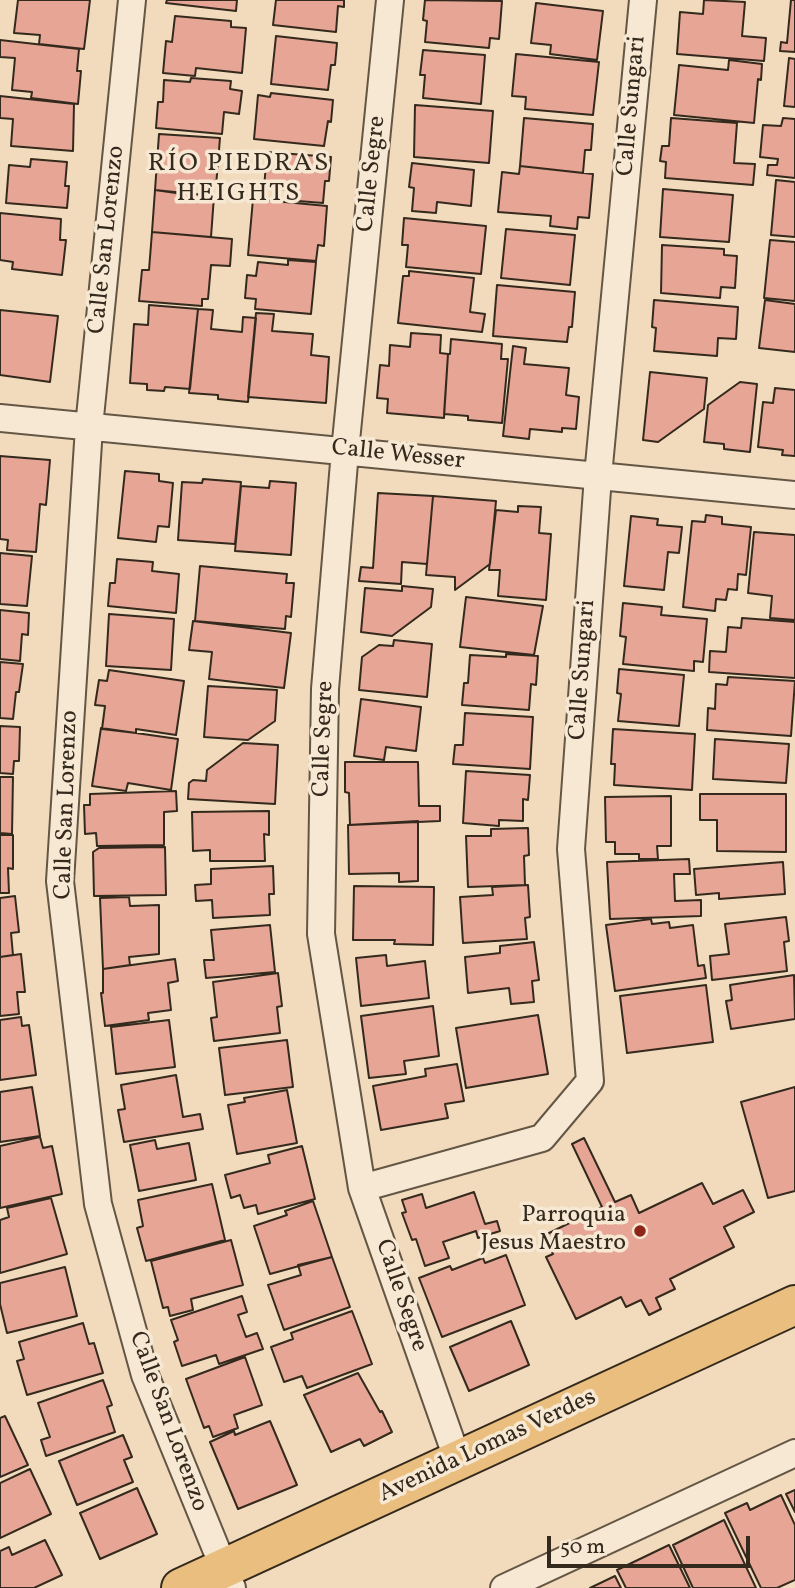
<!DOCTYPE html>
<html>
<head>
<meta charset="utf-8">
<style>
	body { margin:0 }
	#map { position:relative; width:795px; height:1588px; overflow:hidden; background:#f2dbbc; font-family:Vollkorn,serif }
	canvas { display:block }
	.scale { position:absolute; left:547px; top:1536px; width:203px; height:32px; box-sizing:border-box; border:4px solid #34291d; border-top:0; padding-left:9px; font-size:21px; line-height:24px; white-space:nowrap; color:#34291d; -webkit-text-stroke:5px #f7e8d3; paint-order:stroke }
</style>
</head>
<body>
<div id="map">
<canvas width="795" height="1588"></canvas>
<div class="scale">50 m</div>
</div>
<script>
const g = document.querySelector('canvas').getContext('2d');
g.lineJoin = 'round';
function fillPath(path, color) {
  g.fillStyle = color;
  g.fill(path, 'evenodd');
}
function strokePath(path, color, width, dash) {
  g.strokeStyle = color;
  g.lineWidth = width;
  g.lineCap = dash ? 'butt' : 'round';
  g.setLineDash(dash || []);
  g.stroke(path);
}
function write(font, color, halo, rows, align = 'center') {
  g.font = font + ' Vollkorn,serif';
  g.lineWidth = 7;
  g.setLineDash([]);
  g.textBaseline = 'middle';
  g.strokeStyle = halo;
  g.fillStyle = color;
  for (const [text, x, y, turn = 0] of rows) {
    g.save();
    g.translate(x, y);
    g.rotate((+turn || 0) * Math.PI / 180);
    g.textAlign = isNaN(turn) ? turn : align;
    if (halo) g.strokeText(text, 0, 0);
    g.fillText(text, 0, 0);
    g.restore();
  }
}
const building = new Path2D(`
	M18,0H90L84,49L39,44L40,35L14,33Z
	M167,0H237L236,11L166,3Z
	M276,0H344V7L338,6L336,32L273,25Z
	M425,0L502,1L499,39L490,38L489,48L425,42L427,21L423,20Z
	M704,0L745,2L742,36L766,38L764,61L677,54L680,12L703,14Z
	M791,0H795V52L780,51L781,42L787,43Z
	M536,3L603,11L597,60L550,54L551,45L531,43Z
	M175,16L231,21V27L246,28L242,73L196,68L195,76L163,73L166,41L172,42Z
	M276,36L337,43L335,65H331L328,90L271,84Z
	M0,40L79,49L77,71H81L78,104L31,98L32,92L12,90L15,58L0,57Z
	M423,50L485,55L481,104L423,98L425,75H420Z
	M516,54L599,62L593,115L525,109L526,97L512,96Z
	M789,58L795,59V107L784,106Z
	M729,60L762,64L761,80L758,79L754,123L674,115L679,65L728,70Z
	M191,78L231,81L230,89L242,91L239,114L224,112L222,134L156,128L158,102H163L164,80L190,82Z
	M271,93L333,100L331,122L328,121L324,146L254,139L258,95L270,97Z
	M0,96L74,104L73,151L11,146L13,119L0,118Z
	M415,105L493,111L489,163L414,157Z
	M524,118L593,124L591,150H585L583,173L520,166Z
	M671,118L737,123L734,163L755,164L753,185L665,178L666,162L660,161L662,146H669Z
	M783,118L795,119V178L767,175L768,165H777L778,159L760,157L763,125L781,126Z
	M159,134L220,138L216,186L184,184L183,194L155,190Z
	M267,152L331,157L329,181H325L323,203L298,201L299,191L264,188Z
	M31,159L67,162L65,186H69L67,208L6,203L9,165L30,167Z
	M412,163L474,170L471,206L437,202L436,213L412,211L414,188L409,187Z
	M520,166L593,174L589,218L578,217L577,229L550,226L551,216L498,212L502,172L519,174Z
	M776,180L795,182V237L771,235Z
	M663,189L733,195L729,242L660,237Z
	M155,190L214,196L211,237L152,232Z
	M253,199L327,206L324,246L318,245L316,261L248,255Z
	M0,213L61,219L60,240H66L62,275L12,269L13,262L0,260Z
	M404,218L486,226L481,274L406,267L408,245H402Z
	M506,229L575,235L570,285L501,278Z
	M152,232L232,239L230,266L211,265L208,299H202V306L139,301L142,270H149Z
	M770,240L795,242V301L764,298Z
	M662,245L724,249V255L737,256L735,288L721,287L720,298L661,293Z
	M288,260L316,262L311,314L255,309L256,299L245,298L247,275L256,276L258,262L288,265Z
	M409,271L474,278L470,312L485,314L482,332L398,323L403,276H409Z
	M497,285L575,292L572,327H569L567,342L493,336Z
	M654,300L738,307L736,339L718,338L717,356L654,351L656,328L652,327Z
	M765,300L795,304V352L759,348Z
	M149,305L198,309L190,389L165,387L164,391L147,390V384L130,383L134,324L148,325Z
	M198,309L213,310L211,329L242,332L243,317L256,318L248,402L218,399V395L189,393Z
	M0,310L58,316L50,382L0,375Z
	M256,313L274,314L272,331L313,334L311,355L329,357L326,403L248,397Z
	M411,333L441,335L440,353L448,354L444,418L387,413L388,399L377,398L380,365L389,366L390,345L410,347Z
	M451,339L502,344L501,359H508L502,423L468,420V416L444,414L448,354H450Z
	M513,346L526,348L524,364L569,368L566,395L579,397L576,429L562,428V432L530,429L529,439L503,436Z
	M650,372L707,378L704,409L658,442L643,440Z
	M740,382L757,384L750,452L724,449V444L704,442L708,405Z
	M775,388L795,390V456L782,455L783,450L758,447L763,402L773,403Z
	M0,456L50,460L46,505L40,504L36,552L7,550L8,540L0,539Z
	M125,471L159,474V481L173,483L169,527L158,526L156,542L118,538Z
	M203,479L241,482L235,544L178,540L182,482L202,483Z
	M270,481L296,483L291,555L235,551L241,486L269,488Z
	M378,493L433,496L427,564L402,562L401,584L359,581L361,567L373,568Z
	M433,496L496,501L490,564L455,590V577L426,575Z
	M518,506L541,507L539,533L551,534L546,600L498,596L500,570H489L496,510L518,512Z
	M706,515L722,517V524L751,527L746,575L738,574L737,590L728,589L726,600L716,599L715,611L683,607L692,521L705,522Z
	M631,516L658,519L657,525L682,527L679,553L668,552L664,590L624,586Z
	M754,532L795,535V620L770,618L772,596L748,593Z
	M0,553L32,556L27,606L0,604Z
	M117,559L153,562L152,571L179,574L176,613L108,606L110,583H115Z
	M200,566L287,574L286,583H294L291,617L286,616L285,629L195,621Z
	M402,586L433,589L431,607L392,636L361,632L365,588L402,591Z
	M466,597L543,606L534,655L460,647Z
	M623,603L662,607L661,615L707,619L703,662L694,661V671L623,664L626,637L620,636Z
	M0,610L29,613L28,635L22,634L20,661L0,659Z
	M109,614L174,619L171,670L106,666Z
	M742,618L795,622V678L709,672L710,651L726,652L728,627L741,628Z
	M193,621L291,633L284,688L209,679L212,652L189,650Z
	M394,640L432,644L427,697L359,690L362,657L379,645L393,646Z
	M506,654L538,656L536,685L531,684L529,710L462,705L464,683H468L470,655L506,657Z
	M0,662L23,664L19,692H16L13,719L0,718Z
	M619,669L684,675L679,726L618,721L621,694L617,693Z
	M109,670L184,681L176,735L136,729V733L102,729L105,706L95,705L99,680L107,681Z
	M728,677L795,681L791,736L707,730L708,708L715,709L716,684L727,685Z
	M208,686L277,690L275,721L248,740L204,737Z
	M361,699L421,707L416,751L386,747L384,760L354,756Z
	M465,713L533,717L530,769L453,764L455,745H463Z
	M0,726L20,727L19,761H14L13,774L0,773Z
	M101,728L178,739L171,790L128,783L126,791L92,786Z
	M613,729L695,734L692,790L614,785L615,764H611Z
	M715,739L789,744L786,783L713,779Z
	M243,743L278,745L275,804L188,799L189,783L193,780L206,781L207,770Z
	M345,762H418L419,806H440V821L350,825L349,793L345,792Z
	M466,771L530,775L528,800L523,799V821L499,820V826L463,823Z
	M0,777H13L12,834L0,833Z
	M176,791L177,811L164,812V845L97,846L96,833L85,834L84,805H90V794Z
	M700,794H786V852L717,851V820H700Z
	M671,796V846H657L658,859H639V854H615V842H606L605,797Z
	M269,811V835L264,834L265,861H210V850L193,851L192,812Z
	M418,821V881L399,882V873L349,874L348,825Z
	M528,828L529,855L524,856L525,885L468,887L466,836H491V829Z
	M0,835H13V869L8,868L9,893H0Z
	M165,847L166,895L94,896L93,852L99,848Z
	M689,859L690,874H674L675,901L701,900V916L610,919L607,862Z
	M783,862L785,894L719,899V893L696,895L694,869Z
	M273,866L274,894H269L270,915L213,918L212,900L196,901L195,885L211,884V869Z
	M528,885L530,917L525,918L527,939L463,943L460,897L493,895L492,887Z
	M354,886L434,887L433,945L394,944L395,940H353Z
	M15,896L19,932L11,933L13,955L0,957V898Z
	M129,897L130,906L159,905V954L129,957L130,965L103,969L100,898Z
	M786,917L789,941L784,942L787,971L712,980L710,956L729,954L725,924Z
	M651,919L652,924L669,922L670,928L693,925L698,966L704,965L706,978L615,991L606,925Z
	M270,925L275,972L206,978L204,960H214L211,930Z
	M534,942L539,980L532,981L534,1002L511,1004L509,988L468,993L465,957L500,953V946Z
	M21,954L25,992H17L19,1014L0,1016V957Z
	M386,955L387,966L425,961L429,998L361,1006L356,958Z
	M175,959L178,981L168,983L171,1010L148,1013L149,1020L105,1026L101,993H103V969Z
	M278,973L282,1006L277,1007L280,1033L214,1041L211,1018L217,1017L213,982Z
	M794,975L795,1019L731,1029L726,1001L732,1000L730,985Z
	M706,985L713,1042L627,1053L620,996Z
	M433,1006L439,1056L404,1061L406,1074L369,1078L361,1016Z
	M538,1015L548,1074L466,1088L456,1028Z
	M21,1017L22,1026L29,1025L36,1075L0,1080V1020Z
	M169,1020L175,1067L116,1074L111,1027Z
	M287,1040L293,1087L225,1095L219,1048Z
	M457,1064L464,1101L445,1104L448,1118L381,1130L373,1086L426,1076L425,1069Z
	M176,1075L183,1117L200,1114L203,1129L124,1142L118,1110L125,1109L121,1085Z
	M32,1087L40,1136L0,1142V1092Z
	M795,1087V1191L768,1198L741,1102Z
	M287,1090L297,1143L237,1154L228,1105L245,1102L244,1098Z
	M40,1137L43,1148L52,1146L62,1194L0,1208V1146Z
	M584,1138L615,1202L631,1195L639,1213L702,1183L713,1204L743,1190L754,1212L724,1227L734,1247L670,1279L675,1289L656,1298L661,1309L649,1315L641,1300L626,1307L621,1297L576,1319L546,1257L553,1254L545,1235L602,1207L572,1144Z
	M155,1140L157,1149L189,1143L196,1180L139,1191L130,1145Z
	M302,1146L315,1199L258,1214L256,1205L244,1208L240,1195L231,1198L225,1175L270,1163L268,1155Z
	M212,1184L225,1240L146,1261L137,1228L143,1226L138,1200Z
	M474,1192L485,1224L497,1221L500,1231L478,1238L476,1231L443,1242L449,1258L425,1266L416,1239L412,1240L402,1213L406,1212L402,1200L422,1194L426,1208Z
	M51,1198L67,1254L0,1273V1220L9,1217L7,1208Z
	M313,1201L332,1257L270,1274L254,1226L287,1215L285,1211Z
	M231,1240L243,1285L191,1299L193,1310L170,1316L168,1307L163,1308L151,1261Z
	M506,1255L525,1305L442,1337L419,1278L450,1266L452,1270L483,1258L485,1263Z
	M332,1257L350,1307L284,1330L268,1285L301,1275L298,1265Z
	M65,1267L77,1316L7,1333L0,1304V1283Z
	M242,1296L247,1312L238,1315L246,1337L257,1333L263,1349L219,1364L216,1355L182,1366L174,1342L178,1340L171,1320Z
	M352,1311L372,1364L307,1388L302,1376L284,1382L271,1347L293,1339L291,1333Z
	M511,1321L529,1365L469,1391L450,1347Z
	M83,1323L89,1344L94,1343L103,1373L27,1395L17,1361L24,1359L19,1342Z
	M245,1357L262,1405L234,1415L238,1428L213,1437L209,1426L204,1428L186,1379Z
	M358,1373L380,1412L382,1411L392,1432L364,1446L360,1439L331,1452L304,1395Z
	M103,1380L112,1405L107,1407L115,1432L46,1456L41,1440L50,1437L38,1403Z
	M5,1416L28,1465L0,1477V1418Z
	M270,1421L297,1485L238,1509L210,1442L234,1431L235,1435Z
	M123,1435L132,1457L124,1460L133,1482L77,1505L59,1461Z
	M30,1469L51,1514L0,1538V1483Z
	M137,1488L157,1534L100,1559L80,1513Z
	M795,1490V1512L786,1494Z
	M781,1495L795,1525V1580L777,1588H761L725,1513L747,1503L750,1510Z
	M724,1520L756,1588H693L673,1545Z
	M45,1540L62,1575L34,1588H0V1551L9,1547L12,1555Z
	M669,1545L690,1588H626L617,1570Z
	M615,1576L621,1588H590Z`);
fillPath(building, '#e6a595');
strokePath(building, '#34291d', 2);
const minor = new Path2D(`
	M132,0L89,427L60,881L98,1204L145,1375L232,1588
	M390,0L345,451L325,689L321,934L362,1188L458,1461
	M0,418L795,495
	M362,1188L542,1138L590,1081L571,849L598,476L643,0
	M504,1588L795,1453`);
const primary = new Path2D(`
	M181,1588L795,1305`);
strokePath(minor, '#645645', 30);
strokePath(primary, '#34291d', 42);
strokePath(minor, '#f7e8d3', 26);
strokePath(primary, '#e9be7e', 38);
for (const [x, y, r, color] of [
	[640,1231,7,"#8f2418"]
]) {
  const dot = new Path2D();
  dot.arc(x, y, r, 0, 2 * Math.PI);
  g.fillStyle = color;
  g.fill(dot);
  strokePath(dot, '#f7e8d3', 2.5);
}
write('24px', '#34291d', '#f7e8d3', [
	["Calle Sungari",633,106,-85],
	["Calle Segre",373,174,-84],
	["Calle San Lorenzo",108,240,-84],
	["Calle Wesser",398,456,6],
	["Calle Sungari",584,670,-86],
	["Calle Segre",325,739,-88],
	["Calle San Lorenzo",68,805,-88],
	["Calle Segre",400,1296,71],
	["Calle San Lorenzo",167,1422,70],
	["Avenida Lomas Verdes",488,1447,-25]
]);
write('24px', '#34291d', '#f7e8d3', [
	["Parroquia",626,1217],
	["Jesus Maestro",626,1245]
], 'right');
g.letterSpacing = '2px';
write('26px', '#34291d', '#f7e8d3', [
	["RÍO PIEDRAS",239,165],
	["HEIGHTS",239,195]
]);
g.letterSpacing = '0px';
</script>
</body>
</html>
